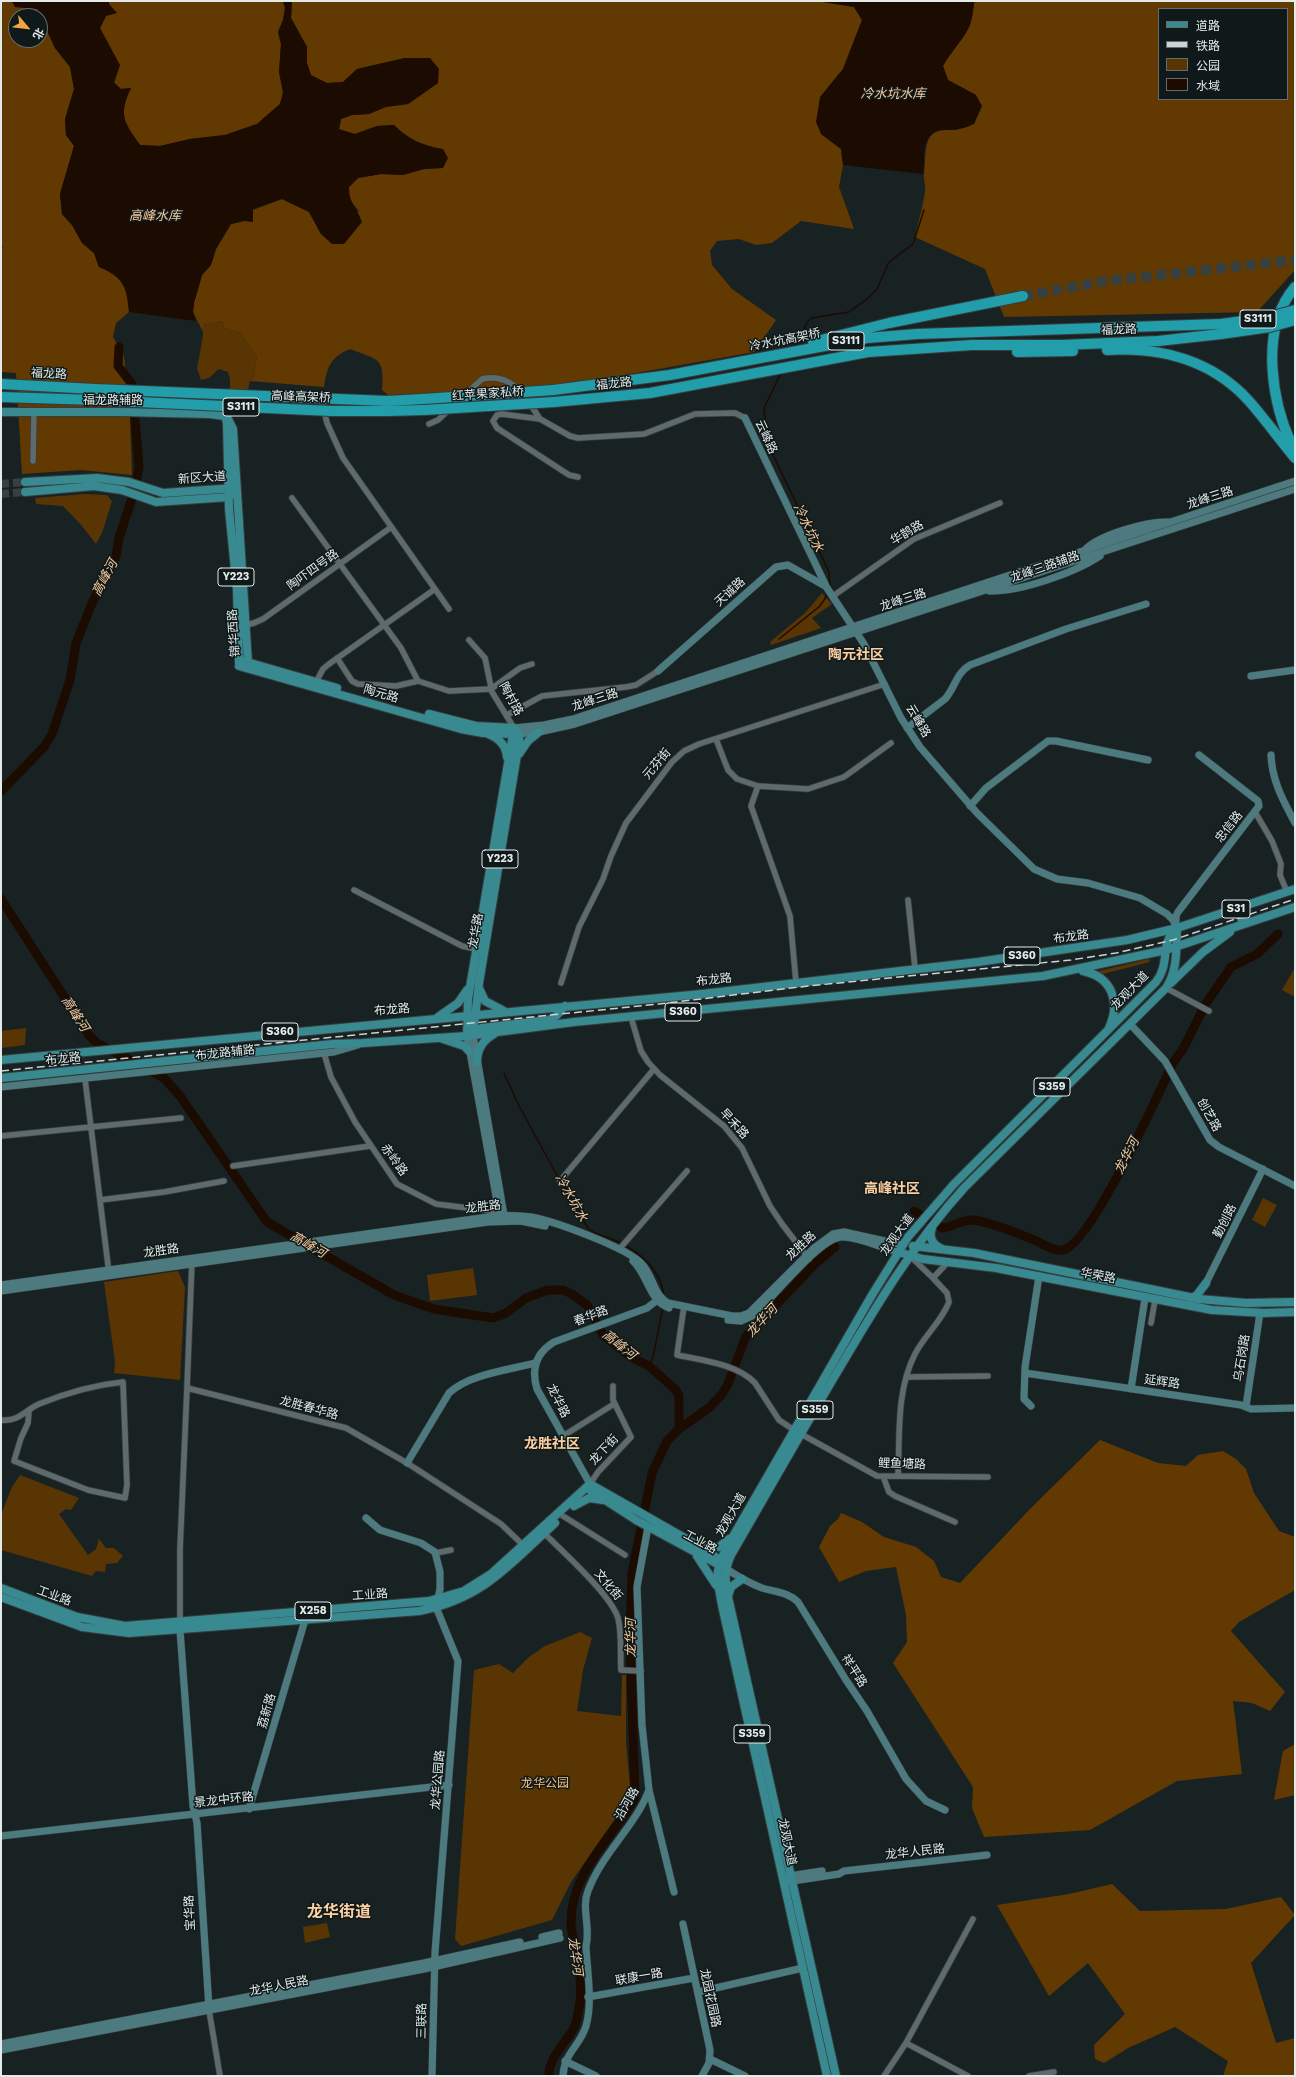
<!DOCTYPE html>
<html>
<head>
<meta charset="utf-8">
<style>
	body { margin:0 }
	#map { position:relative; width:1296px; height:2077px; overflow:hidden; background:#182223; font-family:"Work Sans","Noto Sans SC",sans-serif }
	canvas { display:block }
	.frame { position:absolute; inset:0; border:2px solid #e3eaea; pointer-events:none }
	.legend { position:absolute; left:1158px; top:8px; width:130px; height:92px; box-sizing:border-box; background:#0f191a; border:1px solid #646d6d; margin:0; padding:5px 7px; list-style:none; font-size:12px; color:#e3eaea }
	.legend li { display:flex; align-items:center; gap:8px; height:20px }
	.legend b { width:20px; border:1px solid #646d6d }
	.north { position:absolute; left:8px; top:8px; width:40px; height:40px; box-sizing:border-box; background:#0f191a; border:1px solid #646d6d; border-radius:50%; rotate:118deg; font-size:11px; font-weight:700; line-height:16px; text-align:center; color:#e3eaea }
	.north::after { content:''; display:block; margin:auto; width:14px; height:18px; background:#f4a344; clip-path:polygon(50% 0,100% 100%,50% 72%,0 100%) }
</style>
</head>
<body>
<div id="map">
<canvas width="1296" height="2077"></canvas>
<div class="frame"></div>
<ul class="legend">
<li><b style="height:5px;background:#398991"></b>道路</li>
<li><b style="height:5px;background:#cbd3d3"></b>铁路</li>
<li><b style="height:11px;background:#593504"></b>公园</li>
<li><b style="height:11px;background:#1c0b00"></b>水域</li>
</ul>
<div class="north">北</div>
</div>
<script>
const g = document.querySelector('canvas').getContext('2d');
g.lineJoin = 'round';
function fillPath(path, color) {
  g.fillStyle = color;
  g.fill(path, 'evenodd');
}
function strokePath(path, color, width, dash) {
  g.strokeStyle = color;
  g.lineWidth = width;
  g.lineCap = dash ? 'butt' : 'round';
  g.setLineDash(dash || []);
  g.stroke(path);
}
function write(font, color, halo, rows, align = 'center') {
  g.font = font + ' "Work Sans","Noto Sans SC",sans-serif';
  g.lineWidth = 3;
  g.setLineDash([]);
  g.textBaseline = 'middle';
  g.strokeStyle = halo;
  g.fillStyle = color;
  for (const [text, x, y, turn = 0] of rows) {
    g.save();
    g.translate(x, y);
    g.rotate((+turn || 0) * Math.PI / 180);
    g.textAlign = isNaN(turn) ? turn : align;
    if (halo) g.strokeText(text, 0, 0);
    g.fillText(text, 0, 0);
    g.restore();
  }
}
fillPath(new Path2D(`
	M222,321L224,328L240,333L257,356L254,376L250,381L248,390H230V379L228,372L219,369L209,378L201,380L197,368L203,336V325Z
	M85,494L107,495L112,501L102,533L96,544L82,526L63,506L36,504L35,498Z
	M822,593L832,604L812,618L821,628L771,645L770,642L806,612Z
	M1149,959L1150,962L1099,975L1095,972Z
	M1294,969L1295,993L1293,996L1282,990Z
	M26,1028L25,1045L1,1048V1031Z
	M1263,1198L1277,1205L1265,1227L1252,1220Z
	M473,1268L477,1295L430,1301L427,1275Z
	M178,1271L185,1287L180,1380L114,1373L115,1362L104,1282Z
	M20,1475L79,1498L71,1510L66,1509L59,1514L88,1555L96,1549L99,1539L106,1548H114L123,1556L117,1563L106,1564L105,1572L96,1571L92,1576L1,1550V1515L11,1489Z
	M580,1632L592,1638L583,1670L577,1711L621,1716L622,1675H626V1743L631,1796L571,1882L552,1920L461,1946L455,1939L474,1670L499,1664L513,1673L529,1657L545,1646Z
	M327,1923L330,1937L305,1943L303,1927Z`), '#593504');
fillPath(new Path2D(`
	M1,1H12L15,7L37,9L40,16H16V40H40V16L55,48L70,67L74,89L65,119L66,135L74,146L60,194L62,214L72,225L82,243L94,253L99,267C123,277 127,286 129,312L116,323L113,337L124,356L130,418L132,475L80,470L22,474L16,373L1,372V249L3,248L1,243Z
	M109,1H283L285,8L283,20L278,32L281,44L279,72L283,92L280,104L257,124L225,135L190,139L160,146L140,145C124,122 118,115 131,88L121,89L114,82L100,28L106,16Z
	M292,1H817L854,7L862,20L843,69L828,87L821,134L841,149L843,165L839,187L854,229L801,221L772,243L756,245L739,239L717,241L710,251L712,265L732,289L776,320L754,352L586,382L457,393L388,395L382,390C385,357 378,360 350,349C331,357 327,366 324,387L250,381L254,376L257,356L240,333L224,328L222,321L203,325V332L193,312L194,303L202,275L211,265L216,249L231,224L244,221L253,210L282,199L309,212L321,234L359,211L349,199V187L358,178L381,174L403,175L424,169L443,168V149C423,146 408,139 394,125L377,126L355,134L339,130L341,119L352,115L369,114L385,107L408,104L438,83L405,58L357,69L343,82L327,83L311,76L307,63V47L291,18Z
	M977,1H1295V270L1257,312L1004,317L985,269L915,237C918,222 923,207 925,191C926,185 923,179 924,173C927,146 922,126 958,130L976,95L948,80L943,66C950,53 960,43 967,31C972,23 973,12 974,3ZM1159,9H1287V99H1159Z
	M1100,1440L1158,1463L1186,1466L1198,1455L1223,1451L1236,1459L1246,1469L1254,1493L1279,1531L1295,1537V1590L1239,1622L1231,1631L1285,1692L1270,1711L1252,1703L1233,1701L1242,1774L1177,1781L1090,1830L984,1837L972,1808L973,1787L893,1663L907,1642L906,1615L896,1567L866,1571L839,1582L819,1547L830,1526L838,1519L841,1513L862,1522L884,1537L916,1547L934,1561L941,1577L960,1583L1030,1509Z
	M1295,1744V1795L1274,1800L1283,1751Z
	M1112,1884L1140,1911L1226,1909L1281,1897L1295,1915L1251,1963L1276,2043L1295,2038V2076H1223L1228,2061L1175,2027L1128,2048L1104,2063L1095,2059L1094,2045L1125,2014L1088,1963L1049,1996L997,1905L1069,1894Z`), '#623a01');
fillPath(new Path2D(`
	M12,1H109V4L117,13L106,16L100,28L120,65L114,83L121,89L131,88C118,115 124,122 140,145L160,146L190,139L225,135L257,124L280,104L283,92L279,72L281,44L278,32L283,20L285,8L283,1H292L291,18L307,47V63L311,75L327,83L343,82L357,69L405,58H430L439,69L438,83L408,104L386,107L369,114L352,115L341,119L339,129L355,134L377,126L394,125C408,139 423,146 443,149L448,158L443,168L424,169L403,175L381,174L358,178L349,187C349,204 357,207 362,222L344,244H332L321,234L309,212L282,199L253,209V222L244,221L231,224L216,249L211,265L202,275L194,303L193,312L196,321L129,312C127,286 123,277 99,267L94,253L82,243L72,225L62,214L60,194L74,146L66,135L65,119L74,89L70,67L55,48L37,9L15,7Z
	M817,1H977L974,3C973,12 972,23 967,31C960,43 950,53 943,66L948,80L976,95L982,106L974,124C969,126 963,129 958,129C945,132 933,125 926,143C922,152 926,164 923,174L843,165L841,149L821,134L816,122L820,97L843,69L862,20L854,7Z`), '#1c0b00');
strokePath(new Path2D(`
	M794,348L808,321L812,318L849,312L867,299L877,289L889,262L913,244L924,210
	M781,373L764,408L767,442L829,572L830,587
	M779,639L820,606L828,594
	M504,1073L519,1106L559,1179
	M561,1182L588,1228L595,1233L622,1243
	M625,1245C645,1257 662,1273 664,1297
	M649,1366L653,1357L663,1307`), '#1c0b00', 1.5);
strokePath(new Path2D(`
	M1,791L44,747L52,734L70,680L76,643L93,601L116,556L119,538L135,489L139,467L132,384L118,366L119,347
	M1,899L89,1035L97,1043L164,1078L180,1096L267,1222L394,1295L434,1309L493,1318L506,1313L526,1298L548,1290H563L572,1294L587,1305L603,1335L631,1357L649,1366L676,1390L679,1396V1429
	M914,1211L942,1228C953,1227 962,1219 974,1220C993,1223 1014,1232 1032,1239C1040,1242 1054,1252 1063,1250C1090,1245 1159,1093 1173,1063L1183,1049L1205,1005L1231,967L1257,954L1278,934
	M549,2076C548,2059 566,2042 574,2028C577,2022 578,2014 579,2007C583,1993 579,1965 576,1950C575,1941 571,1932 571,1923C570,1874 612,1838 635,1798L630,1636L632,1573L652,1473L667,1441L679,1429L710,1407L722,1394L728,1384L746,1336L817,1262L835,1247`), '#1c0b00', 9);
strokePath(new Path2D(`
	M1,484L25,482
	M1,494L25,492`), '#364041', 8, [8, 4]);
strokePath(new Path2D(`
	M1023,296L1106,281L1295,260`), '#364041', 10, [10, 5]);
const street = new Path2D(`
	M321,398L327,423L343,458L449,609
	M429,424L438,420L482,379C513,372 526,398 540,419
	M33,461L34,413
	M578,477L569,475L497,428L493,421L497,415L502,414L540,419L570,436L578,438L644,434L695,414L735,413L745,418
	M292,498L401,648L418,681
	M833,596L914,539L1000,503
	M246,625L254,623L263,619L390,528
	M469,640L485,658L492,692L514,728
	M337,658L352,681L358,684L396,686L418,681L449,691L491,689L520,668L532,664
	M316,682L323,669L329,664L435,589
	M507,715L542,696L626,687L636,685L658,671
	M716,739L728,770L737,779L758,786L808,789L844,777L891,743
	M758,786L751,806L790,916L796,982
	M1255,812L1272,841L1281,864L1280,875L1287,892
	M354,890L462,946L476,949
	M908,900L915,968
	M561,983L579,927L603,879L611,856L626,823L672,762L684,751L699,744L885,684
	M1166,988L1209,1011
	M631,1017L641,1051L648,1062L660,1075L724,1126L742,1148L770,1206L782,1224L809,1259
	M324,1053L331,1077L355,1122L397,1184L436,1204L492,1211L499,1216
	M85,1079L109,1273
	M1,1136L181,1118
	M233,1166L370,1146
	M560,1181L654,1069
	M100,1200L164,1192L224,1181
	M622,1246L687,1171
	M910,1256L933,1278L949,1261
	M192,1260L187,1388L346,1428L407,1463L501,1524L523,1545
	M684,1306L677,1355C701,1360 737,1364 755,1383L779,1420L794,1430
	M1151,1323L1155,1300
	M907,1377L988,1376
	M1,1420C19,1422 25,1410 39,1404C66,1393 94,1385 123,1382L127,1485L125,1498L88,1490L14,1461L21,1438L28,1423L29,1410
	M801,1434L877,1476L988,1477
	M563,1436L614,1404
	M898,1475C900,1435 896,1391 915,1354C924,1336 942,1321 949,1302L947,1293L933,1278
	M883,1476L889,1492L895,1496L955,1522
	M590,1484L598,1472L631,1437L613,1400V1386
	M563,1516L625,1555
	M544,1533C563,1552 611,1595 618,1618C622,1634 620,1654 621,1670L641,1671
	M436,1553L451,1550
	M180,1624V1549L187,1388
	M209,2010L220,2076
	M906,2043L968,2076
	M884,2076L906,2043L973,1919
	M1029,2076L1054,2072`);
const secondary = new Path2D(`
	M745,418L827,588L864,644L901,718L920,747L977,813L1034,869L1057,879L1088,883L1140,898L1167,914L1173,920L1177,928
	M1084,551C1097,535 1148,521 1169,522
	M989,591C1020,592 1074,573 1100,556
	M658,671L776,567L788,565L825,586
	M1251,676L1295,670
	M514,728L544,725L573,719L1295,481
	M907,728L945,699C955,688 956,673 970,665L1066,629L1146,604
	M519,734L539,732L575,724L1295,489
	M1271,755C1272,781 1283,800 1295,823
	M970,806L986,788L1048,741H1056L1148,760
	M1176,924V916L1178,912L1259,806L1258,801L1199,755
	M1130,1024L1165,1061L1210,1140L1219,1147L1295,1186
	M473,1035L504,1215L503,1219
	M467,1036L500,1218
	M1,1087L334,1052L358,1045
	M633,1261C648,1275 649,1301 669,1308
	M1206,1283L1263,1169
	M1,1285L488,1217C503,1215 517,1215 531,1217C554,1221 625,1247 641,1263C653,1274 653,1295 668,1303L732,1316H741L749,1313L814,1248L833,1234L844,1232L903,1245
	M1,1291L488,1222L521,1221L545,1226
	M728,1320L741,1321L752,1316C772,1300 818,1239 841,1237C857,1236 882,1248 898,1252
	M1025,1373L1241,1405L1251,1409L1295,1408
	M1131,1389L1145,1298
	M1031,1406L1024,1399L1025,1367L1039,1276
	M1246,1406L1260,1313
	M407,1463L449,1393C469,1374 509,1370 535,1363
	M590,1490V1484L537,1389C531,1369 536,1353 554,1342L647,1308L660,1298
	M366,1518L380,1530L421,1543L435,1552L440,1572V1589L436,1607L458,1661L435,1952L432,2076
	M648,1527L637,1587L642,1725L649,1790L674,1892
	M725,1568C737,1576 749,1583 762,1588C775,1592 788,1592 798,1602L846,1680L867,1711L906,1779L926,1801L945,1810
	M180,1630L193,1806L197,1823L209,2008
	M249,1809L305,1620
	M1,1836L449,1785
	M783,1877L822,1871
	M786,1882L839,1874L844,1871L987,1855
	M683,1924L710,2050L709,2063L702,2076
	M542,1937L559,1933
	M698,1992L803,1968
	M588,1997L694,1978
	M1,2044L424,1963L520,1942
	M1,2050L424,1969L560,1938
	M710,2059L745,2076
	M565,2061L596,2076
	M563,2076C564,2053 580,2046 586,2026C593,2002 587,1971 586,1946C591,1928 581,1908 588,1891C602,1853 635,1827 649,1790`);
const primary = new Path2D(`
	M1,412H121L210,414L225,416
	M225,416L227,423L229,509L237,590L239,663
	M228,419L233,429L248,663
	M25,482L97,478L129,482L163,493L235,488
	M25,492L94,486L122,490L156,502L229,497L232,493
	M240,660L337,688
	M239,666L461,729L483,733L517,734
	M429,714L476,726L514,728
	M488,734C499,738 506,745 507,757
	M519,754L528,741L539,732
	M1238,908L1243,924
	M1083,971C1112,977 1121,1002 1109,1028
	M1171,983L1203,952L1230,932
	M479,988L485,1001L504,1011
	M438,1017L458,1003L467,990
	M472,1032L482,1028L549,1020L556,1016L565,1006
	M473,1035L479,983L519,743V734L514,728
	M467,1036L468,999L514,728
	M443,1039L464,1046L469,1051
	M1,1060L702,994L978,962L1127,940L1177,928L1295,889
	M477,1062C477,1049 483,1040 494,1034
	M1,1078L333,1044L363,1043L467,1036L574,1022L1043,976L1166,950L1295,907
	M932,1228C928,1238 933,1245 942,1249
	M913,1246L974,1253L1199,1299L1246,1303L1295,1302
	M898,1252L923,1259L996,1268L1212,1310L1264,1313L1295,1312
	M1192,1298L1197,1295L1206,1283
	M591,1491L636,1520L723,1567
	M574,1506L589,1498L603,1500
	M701,1546L719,1547L729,1539
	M697,1556L716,1585
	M1,1588L77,1617L125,1626L429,1601L464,1591L491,1574L590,1484L697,1545L720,1560L723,1564
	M728,1596L731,1587L742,1579
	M1,1597L82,1627L129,1633L419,1611C483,1599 510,1564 555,1523
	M827,2076L723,1610C715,1569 714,1570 735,1533L872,1295L908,1237L954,1184L1156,982C1171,963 1159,943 1177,928
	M836,2076L728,1597C725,1581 724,1570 731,1555C767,1493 802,1431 839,1369C876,1306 914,1243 964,1188L1166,988C1178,970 1176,949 1177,928`);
const highway = new Path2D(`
	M1295,287C1258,330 1272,406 1295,452
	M813,342L889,323L1023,296
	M1107,350C1160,347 1212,360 1249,401C1265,419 1279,439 1295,458
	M1017,352L1073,351
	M1,384L95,389
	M553,390L670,375L867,338L917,334L1221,324
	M1,397L95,400
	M387,401L423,399
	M554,402L650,393L868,352L972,345H1061L1158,341L1221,334
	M387,411L424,410`);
strokePath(street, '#353d3e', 7);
strokePath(secondary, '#353d3e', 8);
strokePath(primary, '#353d3e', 10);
strokePath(highway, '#353d3e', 12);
strokePath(street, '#5e6a6c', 5.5);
strokePath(secondary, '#4c7a7f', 7);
strokePath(primary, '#398991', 8);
strokePath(highway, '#219eaa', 10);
strokePath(new Path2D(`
	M1,1071L659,1004L808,986L1071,960L1116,953L1173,940L1295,899`), '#cbd3d3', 1.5, [8, 4]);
const highwayBridge = new Path2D(`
	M1221,324L1265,318L1295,310
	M1221,334L1270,327L1295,320
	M95,389L387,401
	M423,399L553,390
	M95,400L331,411H387
	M424,410L554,402`);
strokePath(highwayBridge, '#353d3e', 12, []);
strokePath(highwayBridge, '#219eaa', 10);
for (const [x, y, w] of [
	[1258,319,36],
	[846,341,36],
	[241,407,36],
	[236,577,36],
	[500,859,36],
	[1236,909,28],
	[1022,956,36],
	[683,1012,36],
	[280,1032,36],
	[1052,1087,36],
	[815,1410,36],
	[313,1611,36],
	[752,1734,36]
]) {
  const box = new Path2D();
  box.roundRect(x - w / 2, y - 9, w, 18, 3);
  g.fillStyle = '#0f191a';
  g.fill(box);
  strokePath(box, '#e3eaea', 1);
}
write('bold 11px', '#e3eaea', null, [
	["S3111",1258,319],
	["S3111",846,341],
	["S3111",241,407],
	["Y223",236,577],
	["Y223",500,859],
	["S31",1236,909],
	["S360",1022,956],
	["S360",683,1012],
	["S360",280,1032],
	["S359",1052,1087],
	["S359",815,1410],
	["X258",313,1611],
	["S359",752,1734]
]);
write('12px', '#e3eaea', '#0f191a', [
	["福龙路",1119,330,-2],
	["冷水坑高架桥",785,340,-11],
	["福龙路",49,374,3],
	["福龙路",614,384,-6],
	["红苹果家私桥",488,394,-4],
	["高峰高架桥",301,397,2],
	["福龙路辅路",113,400],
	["云峰路",766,437,65],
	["新区大道",202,478,-4],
	["龙峰三路",1210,498,-18],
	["华鹊路",907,533,-30],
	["龙峰三路辅路",1045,567,-19],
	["陶吓四号路",313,570,-36],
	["天诚路",730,592,-42],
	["龙峰三路",903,600,-18],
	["锦华西路",234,633,-94],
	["陶元路",381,694,16],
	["陶村路",511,699,61],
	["龙峰三路",595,700,-18],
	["云峰路",918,721,59],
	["元芬街",657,764,-50],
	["忠信路",1229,827,-52],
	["龙华路",476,931,-80],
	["布龙路",1071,937,-8],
	["布龙路",714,980,-6],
	["龙观大道",1130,991,-46],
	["布龙路",392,1010,-5],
	["布龙路辅路",225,1053,-6],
	["布龙路",63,1059,-6],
	["创艺路",1209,1115,61],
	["早禾路",734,1124,47],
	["赤岭路",394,1160,54],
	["龙胜路",483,1207,-6],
	["勤创路",1225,1221,-63],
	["龙观大道",897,1235,-54],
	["龙胜路",801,1246,-43],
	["龙胜路",161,1251,-8],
	["华荣路",1098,1276,11],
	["春华路",591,1316,-21],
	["乌石岗路",1242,1358,-81],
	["延辉路",1162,1382,8],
	["龙华路",558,1401,63],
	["龙胜春华路",309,1408,15],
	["龙下街",604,1450,-47],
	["鲤鱼塘路",902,1464,2],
	["龙观大道",731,1515,-60],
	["工业路",700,1542,28],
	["文化街",608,1585,50],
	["工业路",370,1595,-4],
	["工业路",54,1596,20],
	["祥平路",854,1671,57],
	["荔新路",267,1711,-74],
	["龙华公园路",438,1780,-85],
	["景龙中环路",224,1800,-6],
	["沿河路",627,1804,-60],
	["龙观大道",787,1842,78],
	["龙华人民路",915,1852,-6],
	["宝华路",190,1913,-93],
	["联康一路",639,1977,-10],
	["龙华人民路",279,1986,-11],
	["龙园花园路",710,1998,78],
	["三联路",422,2021,-89]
]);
write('12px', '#fbbd7c', '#0f191a', [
	["龙华公园",545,1783]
]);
write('italic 13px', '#f9ca9a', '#0f191a', [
	["冷水坑水库",893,94],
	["高峰水库",155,216],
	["冷水坑水",808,528,64],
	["高峰河",105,578,-62],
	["高峰河",75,1014,57],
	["龙华河",1127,1156,-63],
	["冷水坑水",571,1198,61],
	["高峰河",308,1245,30],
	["龙华河",762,1321,-47],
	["高峰河",619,1345,39],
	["龙华河",631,1638,-90],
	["龙华河",575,1956,82]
]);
write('bold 14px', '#fecfa1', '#0f191a', [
	["陶元社区",856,655],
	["高峰社区",892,1189],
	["龙胜社区",552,1444]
]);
write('bold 16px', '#fecfa1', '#0f191a', [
	["龙华街道",339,1912]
]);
</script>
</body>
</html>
